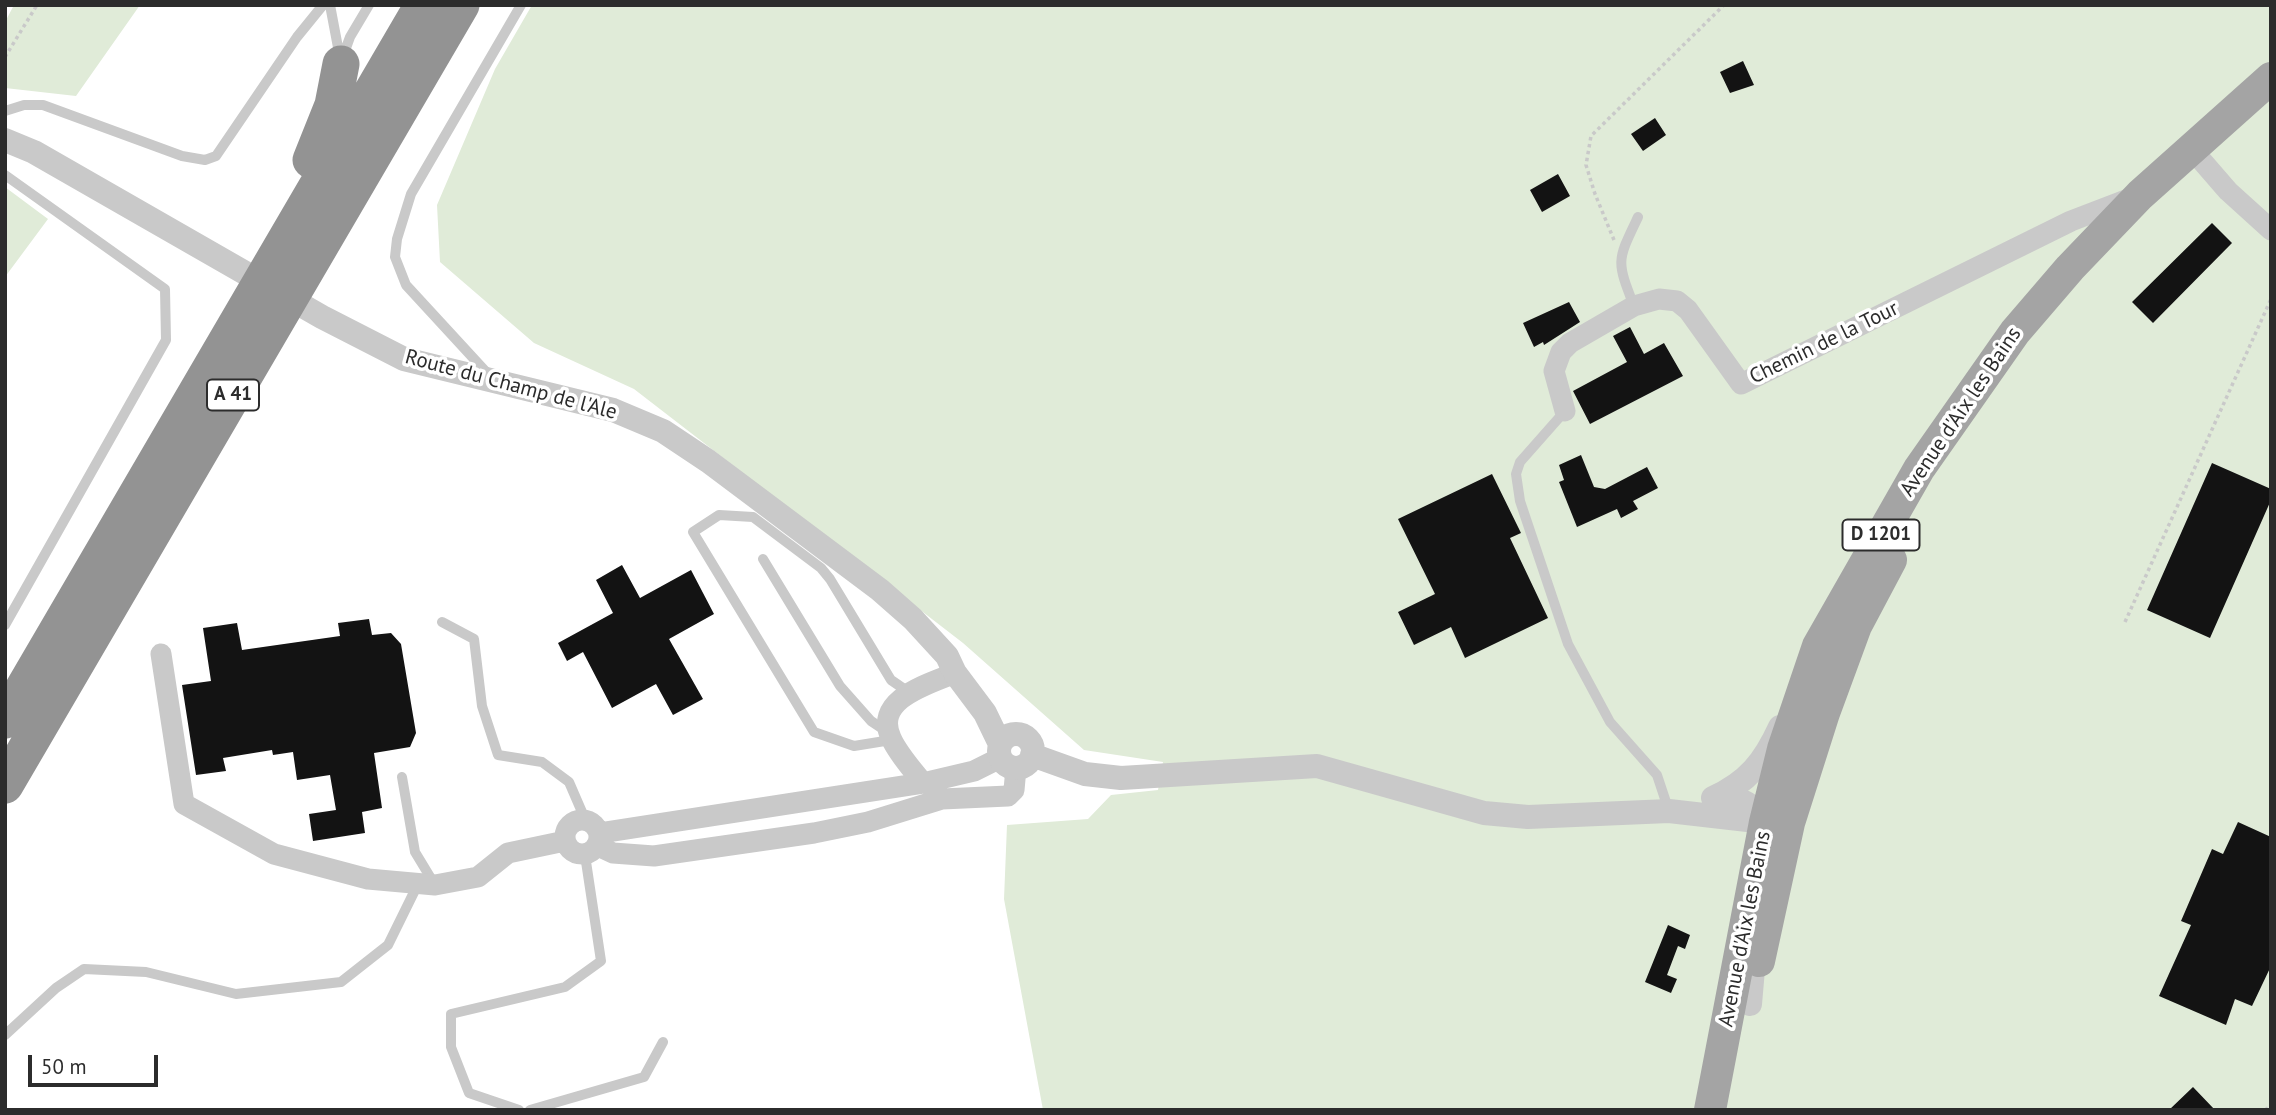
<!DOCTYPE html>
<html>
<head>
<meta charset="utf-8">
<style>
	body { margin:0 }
	#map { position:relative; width:2276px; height:1115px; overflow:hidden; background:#fff; font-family:"PT Sans",sans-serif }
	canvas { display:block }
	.frame { position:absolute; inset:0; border:7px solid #2c2c2c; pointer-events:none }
	.scale { position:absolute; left:28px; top:1055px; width:130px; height:32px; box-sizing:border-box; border:4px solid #2c2c2c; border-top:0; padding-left:9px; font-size:21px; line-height:24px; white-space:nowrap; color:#2c2c2c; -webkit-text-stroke:5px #fff; paint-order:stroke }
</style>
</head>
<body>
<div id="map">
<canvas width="2276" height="1115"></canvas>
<div class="frame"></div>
<div class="scale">50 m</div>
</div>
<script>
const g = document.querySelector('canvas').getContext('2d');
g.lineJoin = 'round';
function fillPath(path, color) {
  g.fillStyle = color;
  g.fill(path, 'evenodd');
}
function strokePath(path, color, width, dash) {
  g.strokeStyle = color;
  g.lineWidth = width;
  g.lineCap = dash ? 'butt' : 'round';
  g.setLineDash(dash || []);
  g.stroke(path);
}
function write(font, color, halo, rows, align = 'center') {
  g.font = font + ' "PT Sans",sans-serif';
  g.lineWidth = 7;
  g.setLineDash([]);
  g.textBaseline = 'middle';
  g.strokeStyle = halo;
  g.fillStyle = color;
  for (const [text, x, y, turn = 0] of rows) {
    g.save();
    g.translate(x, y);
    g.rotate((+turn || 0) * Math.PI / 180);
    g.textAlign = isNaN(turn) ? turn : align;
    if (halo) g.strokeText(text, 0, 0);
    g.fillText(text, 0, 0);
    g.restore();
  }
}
fillPath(new Path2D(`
	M14,5H140L76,96L5,88V22Z
	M532,5H2271V1110H1043L1004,899L1007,825L1088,819L1111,795L1158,790L1163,762L1084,750L963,643L634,389L534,343L440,262L437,205L495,69Z
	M5,187L48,219L5,277Z`), '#e0ebd8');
fillPath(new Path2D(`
	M1743,61L1754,85L1730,93L1720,72Z
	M1655,118L1666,135L1643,151L1631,134Z
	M1558,174L1570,196L1542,212L1530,190Z
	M2212,223L2232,243L2153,323L2132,302Z
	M1569,302L1580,322L1544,345L1543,342L1534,347L1523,323Z
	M1630,327L1644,354L1664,343L1683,376L1590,424L1573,391L1627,362L1613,336Z
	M1581,455L1594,487L1605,489L1647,467L1658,488L1633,501L1638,509L1621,518L1617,509L1577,527L1559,482L1564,480L1559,465Z
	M2212,463L2271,489V500L2210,638L2147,610Z
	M1492,474L1521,533L1510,538L1548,618L1465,658L1451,627L1414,645L1398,612L1435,594L1398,519Z
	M622,565L640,598L691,570L714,614L669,639L703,699L673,715L656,684L612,708L583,652L567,661L558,643L613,613L596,580Z
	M369,619L372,635L391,633L401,644L416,733L410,747L374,753L382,808L362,812L365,833L313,841L309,814L336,810L330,775L297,780L293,752L273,755L272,750L223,758L226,771L196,775L182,685L211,681L203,628L237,623L242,650L340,636L338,623Z
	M2238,822L2271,837V966L2252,1006L2235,999L2226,1025L2159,996L2191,925L2181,921L2212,849L2223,854Z
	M1668,925L1690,935L1685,949L1678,946L1667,975L1677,979L1671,993L1645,982Z
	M2193,1087L2215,1110H2169Z`), '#131313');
strokePath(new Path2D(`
	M5,57L37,5
	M1614,240L1595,194L1586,165L1591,136L1724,5
	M2125,622L2271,299
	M2265,1110L2271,1106`), '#c9c9c9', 3.5, [3.5, 3.5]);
strokePath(new Path2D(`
	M330,5L340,58
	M342,59L350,37L369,5
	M5,111L24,105H43L182,156L205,160L216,156L297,37L323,5
	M5,175L165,289L166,340L5,625
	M1634,306C1616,260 1617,261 1638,217
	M487,373L406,285L395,257L397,239L411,194L521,5
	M1565,411L1520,462L1516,474L1520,501L1568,644L1610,722L1657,775L1669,811
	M763,559L840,686L871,721L889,733
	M442,622L474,639L482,706L498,755L542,762L569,782L585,819
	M891,740L854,746L814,732L693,532L719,515L753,517L821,568L830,579L891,680L910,693
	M402,777L415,852L435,885
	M5,1035L56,988L84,969L146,972L236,994L341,982L388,945L418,884
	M519,1110L469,1093L451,1047V1014L565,987L601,961L585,855
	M530,1110L644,1077L663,1042`), '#c9c9c9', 10);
strokePath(new Path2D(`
	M2202,161L2228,191L2271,230
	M1565,411L1554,371L1561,352L1570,343L1634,306L1659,299L1677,301L1688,310L1741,384L2071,221L2131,198
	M161,654L184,804L274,854L368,879L435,885L478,877L508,853L565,841
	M923,783C912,769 898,754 891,738C873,699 929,684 955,673
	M565 837a17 17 0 1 1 34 0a17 17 0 1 1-34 0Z
	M600,833L923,783L974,771L1000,758
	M598,846L613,853L654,856L814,833L868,822L942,799L1008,796L1014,790L1016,768`), '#c9c9c9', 21);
strokePath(new Path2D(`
	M5,140L34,152L322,317L404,359L613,410L663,431L708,461L880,590L913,619L947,656L955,673L985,713L1000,744
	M999 751a17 17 0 1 1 34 0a17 17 0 1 1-34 0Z
	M1032,755L1085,774L1121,778L1317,766L1484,813L1528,817L1669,811L1765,822
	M1715,797C1745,799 1753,802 1769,829
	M1713,798C1748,782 1764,762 1780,727
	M1750,1004L1755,946`), '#c9c9c9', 24);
strokePath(new Path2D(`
	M1759,961L1789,823L1824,713L1856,626L1891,560
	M1710,1110L1765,822L1783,749L1818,646L1919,469L2015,332L2070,268L2140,195L2271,78`), '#a4a4a4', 32);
strokePath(new Path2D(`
	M311,160L333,105L341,64
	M5,720L423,5
	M5,785L461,5`), '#939393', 37);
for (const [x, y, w] of [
	[233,395,52],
	[1881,535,77]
]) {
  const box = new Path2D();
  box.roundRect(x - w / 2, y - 15.5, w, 31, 5);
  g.fillStyle = '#fff';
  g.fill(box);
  strokePath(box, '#2c2c2c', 2);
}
write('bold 19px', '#2c2c2c', null, [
	["A 41",233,395],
	["D 1201",1881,535]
]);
write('21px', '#2c2c2c', '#fff', [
	["Chemin de la Tour",1824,343,-26],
	["Route du Champ de l'Ale",511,385,15],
	["Avenue d'Aix les Bains",1961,412,-56],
	["Avenue d'Aix les Bains",1745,929,-79]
]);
</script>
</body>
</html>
